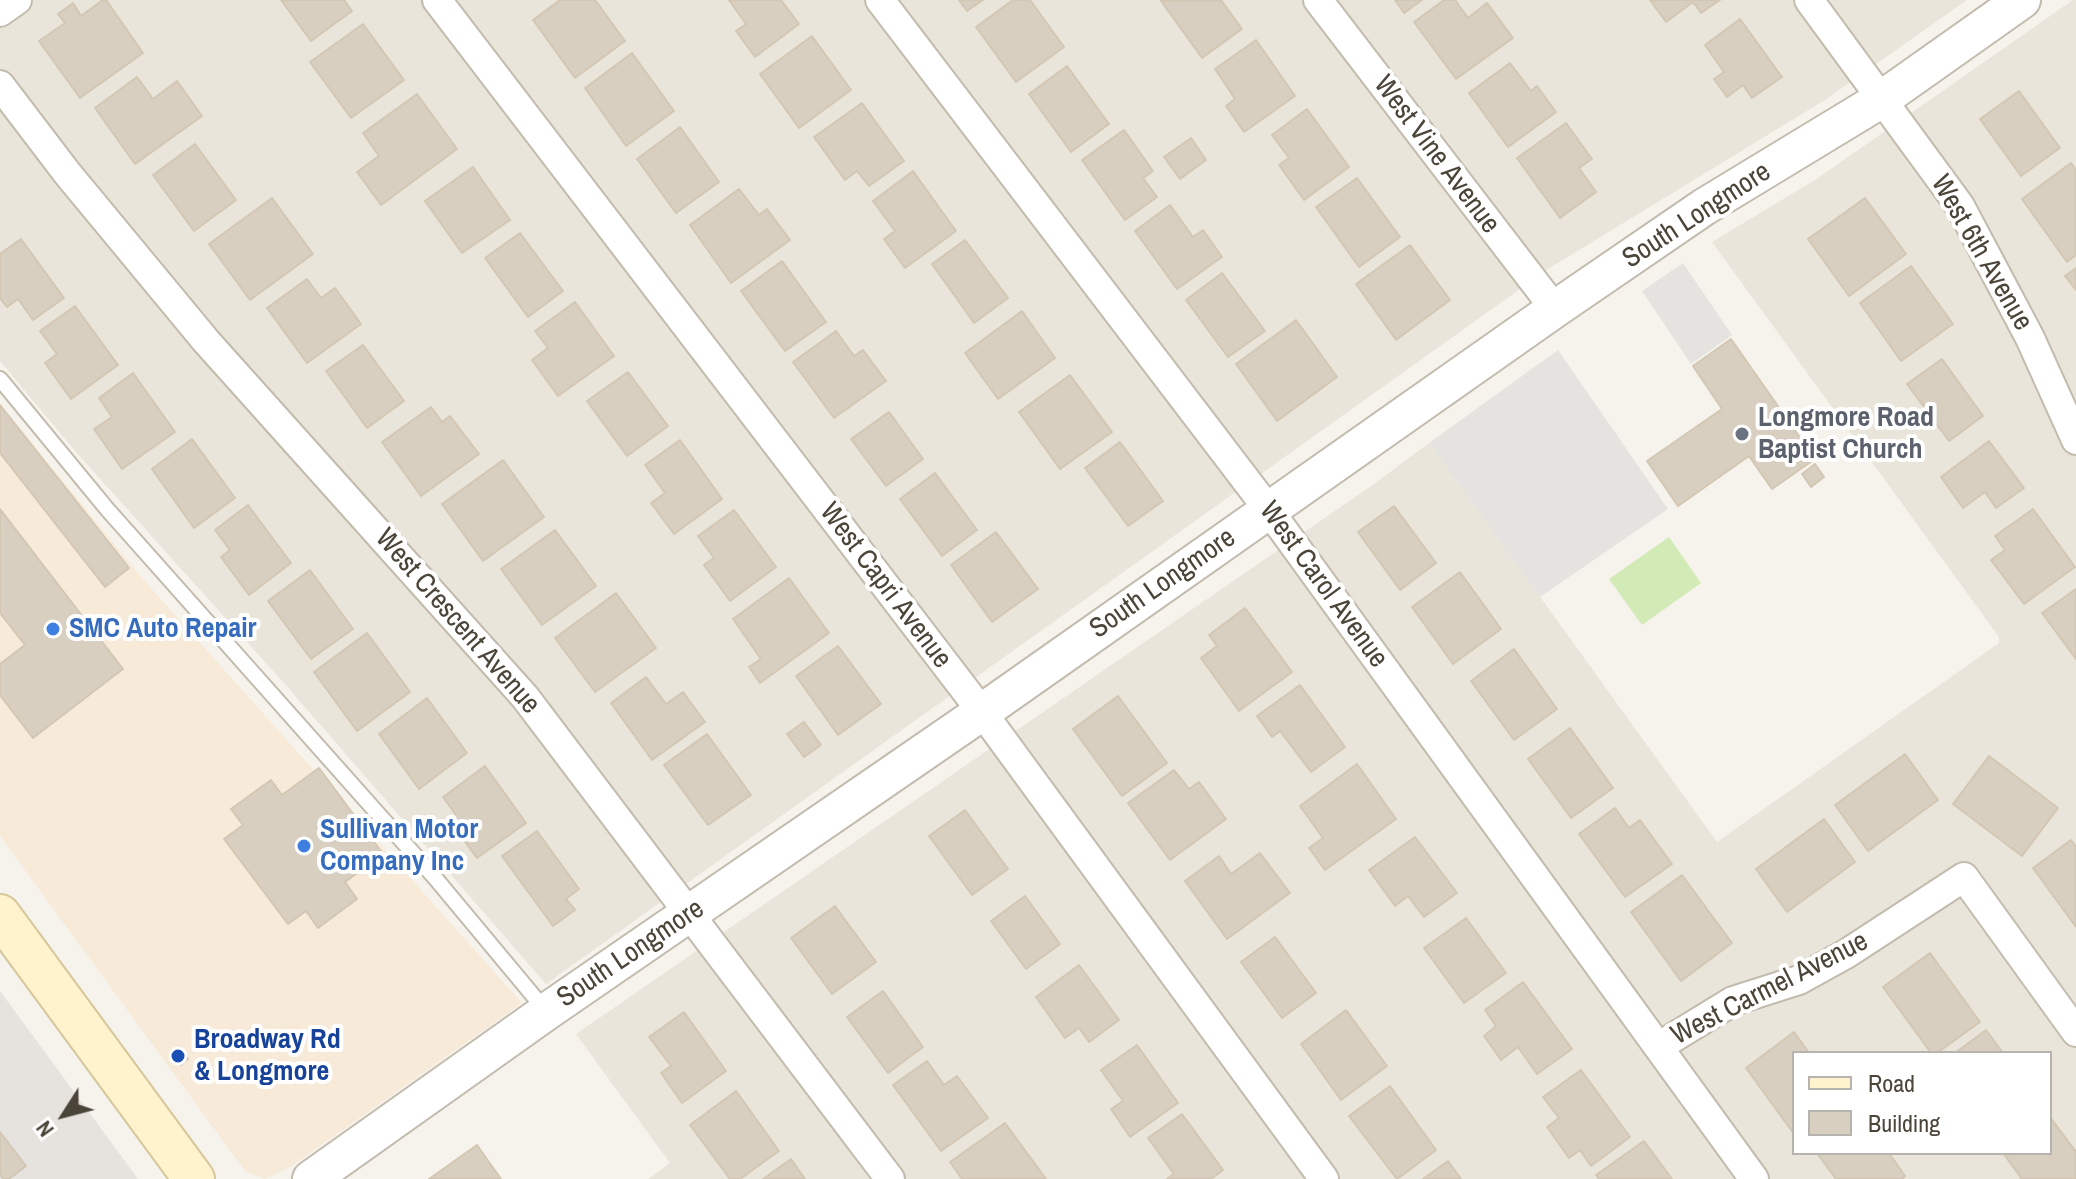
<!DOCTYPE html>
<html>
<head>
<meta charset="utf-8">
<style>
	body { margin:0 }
	#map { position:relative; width:2076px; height:1179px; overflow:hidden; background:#f6f3ec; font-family:"Archivo Narrow",sans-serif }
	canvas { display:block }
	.legend { position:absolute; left:1792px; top:1051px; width:260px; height:104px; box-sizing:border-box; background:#fff; border:2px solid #b7b4b0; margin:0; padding:10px 14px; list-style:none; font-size:24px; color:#4b4439 }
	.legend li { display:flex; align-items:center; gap:16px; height:40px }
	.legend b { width:40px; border:2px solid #b7b4b0 }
	.north { position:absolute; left:24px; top:1075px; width:80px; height:80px; -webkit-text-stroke:6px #fff; paint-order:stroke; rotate:234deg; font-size:22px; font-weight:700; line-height:32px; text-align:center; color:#4b4439 }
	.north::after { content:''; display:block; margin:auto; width:28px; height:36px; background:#4b4439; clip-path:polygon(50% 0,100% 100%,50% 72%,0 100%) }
</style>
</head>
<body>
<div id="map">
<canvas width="2076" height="1179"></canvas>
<ul class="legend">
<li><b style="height:10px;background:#fff3cd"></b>Road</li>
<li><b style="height:22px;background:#d8cfc1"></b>Building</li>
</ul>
<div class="north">N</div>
</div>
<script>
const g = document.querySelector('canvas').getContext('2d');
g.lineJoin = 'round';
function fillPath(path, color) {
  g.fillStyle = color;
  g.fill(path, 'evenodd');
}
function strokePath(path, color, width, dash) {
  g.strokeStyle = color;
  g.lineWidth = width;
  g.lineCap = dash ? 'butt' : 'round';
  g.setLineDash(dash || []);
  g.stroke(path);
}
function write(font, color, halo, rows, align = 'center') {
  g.font = font + ' "Archivo Narrow",sans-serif';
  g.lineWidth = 8;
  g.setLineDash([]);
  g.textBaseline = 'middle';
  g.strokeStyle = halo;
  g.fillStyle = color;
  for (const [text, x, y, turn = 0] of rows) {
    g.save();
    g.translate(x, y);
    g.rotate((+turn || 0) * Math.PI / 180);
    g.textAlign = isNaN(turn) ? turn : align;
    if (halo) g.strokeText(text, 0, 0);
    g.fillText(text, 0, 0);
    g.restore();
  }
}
fillPath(new Path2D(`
	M0,0H1967L1825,100L1548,269L546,984L283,682L75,451L0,361Z
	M2073,0H2076V1179H648L670,1163L576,1034L1374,484L1429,443L1717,842L1999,643V637L1712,242L1815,180ZM1794,1053H2050V1153H1794Z`), '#eae5da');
fillPath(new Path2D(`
	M0,404L142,578L522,1003L290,1167L265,1179L245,1171L0,836Z`), '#f7ead8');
fillPath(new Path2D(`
	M0,991L138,1179H0Z`), '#e6e2dd');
fillPath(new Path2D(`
	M1669,537L1701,583L1642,625L1609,579Z`), '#d2eab5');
fillPath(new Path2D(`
	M1683,263L1732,335L1691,364L1642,291Z
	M1558,350L1668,509L1540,597L1429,443Z`), '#e5e3e0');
const building = new Path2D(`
	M103,0H106L143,53L80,98L39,41L65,23L58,14L73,3L81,16Z
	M281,0H344L352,11L311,41Z
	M560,0H595L625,41L575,78L533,20Z
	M729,0H781L799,24L755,57L736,31L746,24Z
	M959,0H983L967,11Z
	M1013,0H1030L1064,47L1016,82L976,27Z
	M1221,0L1242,29L1202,58L1161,1Z
	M1395,0H1422L1404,13Z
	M1444,0H1455L1468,18L1487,3L1513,38L1456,79L1414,22Z
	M1650,0H1720L1701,13L1693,2L1666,22Z
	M1740,19L1782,77L1752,98L1743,85L1727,97L1714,79L1724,72L1705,45Z
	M363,24L404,80L351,118L310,62Z
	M812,36L851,90L799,128L760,74Z
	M1256,40L1295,96L1244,132L1226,106L1235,99L1215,69Z
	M632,53L674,111L626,146L585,88Z
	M1510,63L1531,91L1537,86L1556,112L1508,147L1469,93Z
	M1067,66L1109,124L1071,152L1029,94Z
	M137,77L153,99L177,81L202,116L135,164L95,108Z
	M2019,91L2060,148L2021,176L1980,119Z
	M417,94L457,149L381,205L357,172L379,156L363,133Z
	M862,103L904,161L869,186L857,171L845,180L814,137Z
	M1307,109L1349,167L1304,200L1279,165L1289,158L1272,135Z
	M1566,123L1592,159L1579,168L1596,192L1560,218L1517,158Z
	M680,127L719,182L676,213L637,159Z
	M1124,130L1153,171L1143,178L1157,197L1125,220L1082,160Z
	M1191,138L1206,160L1180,179L1164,157Z
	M195,144L236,200L194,231L153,175Z
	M2071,163L2076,170V255L2067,262L2022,199Z
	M473,167L510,220L462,253L425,201Z
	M913,171L956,231L905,268L884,239L895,231L873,201Z
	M1357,178L1400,237L1359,267L1316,207Z
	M739,189L759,215L767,209L790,240L731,283L690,225Z
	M272,198L313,254L250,300L209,244Z
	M1865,198L1906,254L1849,296L1808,239Z
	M1170,205L1193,237L1203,230L1222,257L1177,289L1135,231Z
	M520,233L563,291L528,317L485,258Z
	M21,239L64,298L33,320L18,299L7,307L0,298V254Z
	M965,240L1008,298L974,323L932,264Z
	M1410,245L1450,300L1396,340L1356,284Z
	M782,261L826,322L785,351L741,291Z
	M1911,266L1953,324L1901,361L1860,303Z
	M2076,268V290L2065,276Z
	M1222,273L1265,331L1228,357L1186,300Z
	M307,279L321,298L335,288L361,324L307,363L267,308Z
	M575,302L614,356L558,396L532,360L548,348L535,331Z
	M75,306L118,365L71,399L45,363L57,354L40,331Z
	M1022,311L1055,358L998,399L965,353Z
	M1296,320L1337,377L1277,421L1236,364Z
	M836,331L854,356L863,350L886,381L834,418L793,362Z
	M1731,339L1815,459L1772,489L1749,456L1678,506L1647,461L1722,409L1693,366Z
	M363,345L404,401L367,428L326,371Z
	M1942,359L1983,416L1949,441L1907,384Z
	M628,372L668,426L627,456L587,401Z
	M133,373L175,432L122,469L94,429L112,417L99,398Z
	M1070,375L1112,432L1060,469L1019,412Z
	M0,405L129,568L105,587L0,453Z
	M431,407L442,422L450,416L479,454L421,496L382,442Z
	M889,412L923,459L886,486L851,439Z
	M192,439L235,498L194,528L152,469Z
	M680,440L722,499L674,534L651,503L665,493L645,465Z
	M1989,441L2024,488L1996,508L1985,492L1963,508L1941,477Z
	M1120,442L1163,501L1128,526L1085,468Z
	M503,460L544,517L483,561L442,504Z
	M1815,464L1824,477L1811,487L1802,474Z
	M935,473L977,530L942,556L900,499Z
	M248,505L291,563L249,595L221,557L230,550L215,530Z
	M1394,506L1436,563L1400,590L1358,532Z
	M0,509L123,669L33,738L0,695V664L25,645L0,613Z
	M2033,509L2075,567L2024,604L1991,560L2005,550L1995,536Z
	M734,510L776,567L730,601L704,565L714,558L698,536Z
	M555,530L596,586L542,625L501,569Z
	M996,532L1038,589L992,622L951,565Z
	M310,570L353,629L311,659L268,601Z
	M1460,572L1501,629L1453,664L1412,607Z
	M789,578L829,633L760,683L749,667L761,659L733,619Z
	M2076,589V659L2042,613Z
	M616,593L656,648L595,692L555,638Z
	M1245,608L1292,672L1239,711L1201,658L1217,646L1209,635Z
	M367,633L410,692L357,731L314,672Z
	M838,646L881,704L838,735L796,676Z
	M1514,649L1557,709L1514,740L1471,681Z
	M646,677L666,704L683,692L705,722L652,760L611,703Z
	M1300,685L1345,747L1311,772L1280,731L1272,737L1257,716Z
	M1118,696L1167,763L1122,796L1073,729Z
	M427,698L467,753L419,789L379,734Z
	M804,722L821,745L804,757L787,734Z
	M1570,728L1613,788L1571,818L1528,759Z
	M707,734L751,795L708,825L664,765Z
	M1905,754L1938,800L1868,851L1835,805Z
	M1989,756L2058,808L2022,856L1953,804Z
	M1357,764L1396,819L1325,870L1309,848L1323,838L1300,806Z
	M485,766L526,823L477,858L449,820L456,815L443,797Z
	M319,768L383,854L345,882L357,899L318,928L306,911L288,924L224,839L243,825L231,809L271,780L282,795Z
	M1174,770L1189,789L1199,782L1226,819L1170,860L1128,803Z
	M1615,808L1629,828L1640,820L1672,864L1625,897L1579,834Z
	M965,810L1008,869L972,895L929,836Z
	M1824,819L1855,862L1787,912L1756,869Z
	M537,831L579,889L566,899L575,910L553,926L502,856Z
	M1415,837L1457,893L1424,917L1408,896L1395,906L1369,870Z
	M2071,840L2076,847V927L2033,868Z
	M1260,853L1290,893L1227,939L1185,881L1219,856L1231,874Z
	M1682,875L1732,943L1681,981L1631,912Z
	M1025,896L1060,944L1026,969L991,921Z
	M835,906L876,962L832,994L791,938Z
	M1466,918L1506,973L1464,1003L1424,948Z
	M1275,937L1316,993L1282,1018L1241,962Z
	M1930,953L1980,1022L1937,1053H1931L1883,987Z
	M1079,965L1119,1020L1089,1042L1079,1028L1065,1038L1036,997Z
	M1523,982L1572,1049L1537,1074L1518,1047L1501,1060L1484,1036L1496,1026L1485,1010Z
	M883,991L923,1047L888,1073L847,1017Z
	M1346,1010L1387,1066L1341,1100L1301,1044Z
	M684,1012L726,1071L682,1103L661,1073L671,1066L649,1037Z
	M1986,1030L2003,1053H1955Z
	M1794,1032L1809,1053H1794V1134L1746,1068Z
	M1137,1045L1178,1103L1130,1137L1111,1109L1123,1101L1101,1070Z
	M179,1048L188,1059L181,1065L172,1054Z
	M927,1061L944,1085L957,1076L988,1118L941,1151L893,1085Z
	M1581,1070L1630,1137L1591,1166L1580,1150L1569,1158L1547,1127L1559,1118L1543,1097Z
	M1390,1086L1436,1150L1397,1179L1349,1116Z
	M736,1091L779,1151L740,1179H730L690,1125Z
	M1182,1114L1223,1170L1211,1179H1167L1174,1174L1148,1138Z
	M2050,1117L2076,1152V1179H2022L2003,1153H2050Z
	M1005,1123L1046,1179H962L950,1162Z
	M0,1132L26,1166L9,1179H3L0,1174Z
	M1644,1141L1672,1179H1599L1596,1175Z
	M477,1145L501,1179H429Z
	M1817,1153H1889L1905,1176L1902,1179H1836Z
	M791,1159L805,1179H763Z
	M1448,1161L1461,1179H1423Z`);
fillPath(building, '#d8cfc1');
strokePath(building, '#d3c7b4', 2);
const service = new Path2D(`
	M0,379L107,509L436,879L546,1011`);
const minor = new Path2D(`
	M437,0L982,712L1324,1179
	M880,0L1268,509L1754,1179
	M1318,0L1555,309
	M1809,0L1960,206L2030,338L2076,440
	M0,12L17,0
	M0,85L67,173L206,341L525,697L890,1179
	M1658,1047L1733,1001L1799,980L1846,954L1964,877L2076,1032`);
const tertiary = new Path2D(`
	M311,1179L546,1012L982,712L1555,309L1704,207L1882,99L2022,0`);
const secondary = new Path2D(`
	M0,915L194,1179`);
strokePath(service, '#c2bbae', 18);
strokePath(minor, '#c2bbae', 32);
strokePath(tertiary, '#c2bbae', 40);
strokePath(secondary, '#d6c79b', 44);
strokePath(service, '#fff', 14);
strokePath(minor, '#fff', 28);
strokePath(tertiary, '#fff', 36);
strokePath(secondary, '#fff3cd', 40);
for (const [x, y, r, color] of [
	[1742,434,8,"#6b7280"],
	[53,629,8,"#3f7fe0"],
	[304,846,8,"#3f7fe0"],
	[178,1056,8,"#1a4fb4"]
]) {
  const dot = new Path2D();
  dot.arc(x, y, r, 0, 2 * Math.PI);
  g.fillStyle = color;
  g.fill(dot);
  strokePath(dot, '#fff', 3);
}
write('28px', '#4b4439', '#fff', [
	["West Vine Avenue",1436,155,53],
	["South Longmore",1697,216,-33],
	["West 6th Avenue",1981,253,60],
	["South Longmore",1163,584,-35],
	["West Carol Avenue",1323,585,54],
	["West Capri Avenue",885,586,53],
	["West Crescent Avenue",457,622,49],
	["South Longmore",631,954,-34],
	["West Carmel Avenue",1770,989,-27]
]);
write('bold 28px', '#5b616d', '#fff', [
	["Longmore Road",1758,418],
	["Baptist Church",1758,450]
], 'left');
write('bold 28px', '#366cbe', '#fff', [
	["SMC Auto Repair",69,629],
	["Sullivan Motor",320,830],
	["Company Inc",320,862]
], 'left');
write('bold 28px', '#164399', '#fff', [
	["Broadway Rd",194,1040],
	["& Longmore",194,1072]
], 'left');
</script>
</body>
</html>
